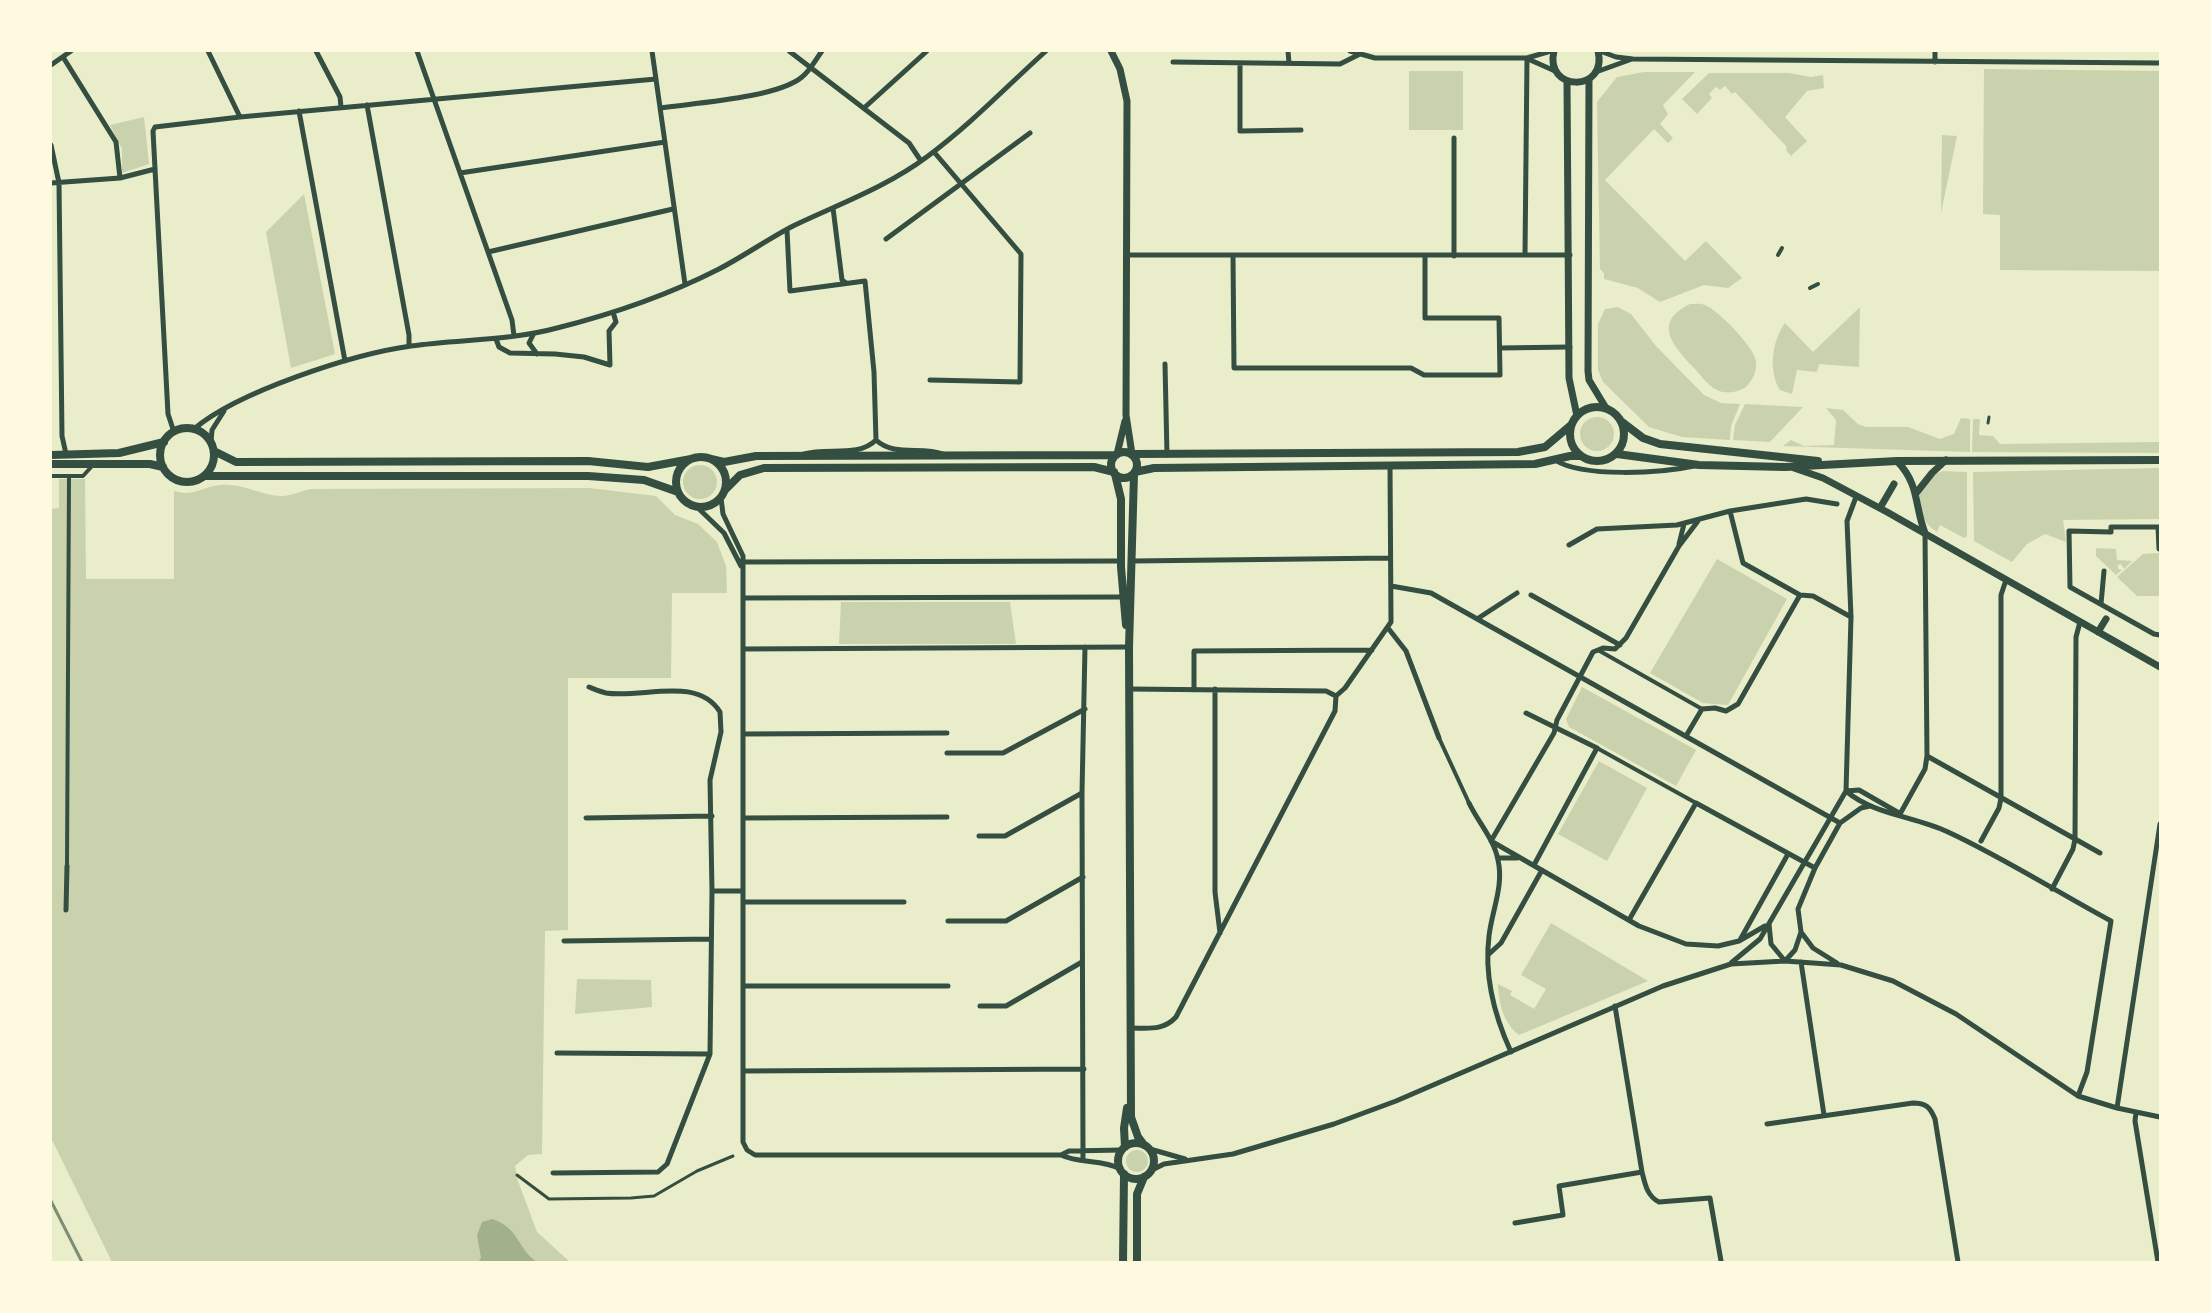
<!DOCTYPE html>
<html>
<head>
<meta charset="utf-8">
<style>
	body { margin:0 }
	#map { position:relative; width:2211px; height:1313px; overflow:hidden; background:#e9edc9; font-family:"Playfair Display",serif }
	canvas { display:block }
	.frame { position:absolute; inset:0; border:52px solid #fefae0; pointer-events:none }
</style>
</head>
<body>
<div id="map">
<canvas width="2211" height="1313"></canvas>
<div class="frame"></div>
</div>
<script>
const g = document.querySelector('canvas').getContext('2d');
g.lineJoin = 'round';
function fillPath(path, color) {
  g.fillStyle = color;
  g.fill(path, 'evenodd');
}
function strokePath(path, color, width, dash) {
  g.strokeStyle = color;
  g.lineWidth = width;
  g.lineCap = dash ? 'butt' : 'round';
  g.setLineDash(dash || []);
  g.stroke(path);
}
fillPath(new Path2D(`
	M1984,69L2160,71V271L2000,270V215L1983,214Z
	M1409,71H1463V130H1409Z
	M1644,72H1695L1663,105L1668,114L1660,124L1673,138L1668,143L1654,129L1605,180L1685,261L1706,241L1742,278L1728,288L1704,285L1660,302L1638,288L1604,279V273L1600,269L1597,102L1617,77Z
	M1709,73H1789L1811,77L1823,75L1824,88L1807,91L1785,117L1807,141L1791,156L1786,150L1787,147L1735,92L1732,94L1725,86L1720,90L1716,87L1709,94L1712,98L1697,114L1682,99Z
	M144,117L149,164L122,173V149L110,125Z
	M1942,135L1957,136L1941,213Z
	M304,194L335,354L291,368L266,232Z
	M1690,304C1695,304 1700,303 1705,305C1718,310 1754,347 1756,361C1757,372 1753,379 1746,387C1738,392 1729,394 1719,391C1709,387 1702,377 1695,369C1674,347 1651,323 1690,304Z
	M1618,307L1631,314L1656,346L1704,395L1721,403L1740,404L1731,426L1730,440L1682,437L1649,427L1603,382L1598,370V324L1605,309Z
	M1860,307L1859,367L1819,364L1817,372L1797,370L1792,394L1780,390C1768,371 1772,341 1785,323L1813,352Z
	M1745,404L1803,407L1770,442L1733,440L1735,425Z
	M1826,408L1843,410L1858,424L1866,427H1908L1940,439L1954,434L1961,418L1970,419V452L1783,446L1791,440L1804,446L1834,445L1836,420Z
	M1580 434a17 17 0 1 1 34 0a17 17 0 1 1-34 0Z
	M1973,419H1980L1979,435L1993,436L2000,444L2160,442V453L1972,452Z
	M683 482a17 17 0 1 1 34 0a17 17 0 1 1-34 0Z
	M2160,468V519L2063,520L2066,542L2045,534L2027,544L2012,562L1974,541L1973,472Z
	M1942,471L1967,472V536L1964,538L1940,525L1937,532C1922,522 1919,510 1919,493L1932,476Z
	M59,479H85L86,579H174V491C195,497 200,487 220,485C243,483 259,495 280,496C291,497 301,490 312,489L589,488L656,496L675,515L698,524L717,542L726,566L727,593H672L671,678H568V930L545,931L542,1154L528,1155L515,1166L518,1181L537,1232L570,1262H112L51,1138V509L59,508Z
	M2096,548L2116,549L2117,560L2132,561L2124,569L2121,564L2118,565V569L2122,570L2116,575L2096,556Z
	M2160,553V596H2137L2117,577L2143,554Z
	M1717,559L1787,599L1728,705L1703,703L1650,673Z
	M841,602H1010L1016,644H839Z
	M1582,687L1696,750L1676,786L1569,727L1566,719Z
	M1599,761L1647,788L1607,861L1558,834Z
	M1551,923L1648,981L1519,1035C1503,1022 1499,1004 1498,984L1512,991L1510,995L1534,1009L1546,989L1521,975Z
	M577,979L651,980L652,1007L575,1014Z
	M1126 1161a11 11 0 1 1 22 0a11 11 0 1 1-22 0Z`), '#cad2ad');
fillPath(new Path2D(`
	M492,1219C520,1228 517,1249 537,1262H478L481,1258L477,1235L482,1222Z`), '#a3b18a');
strokePath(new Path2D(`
	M1988,423L1989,417
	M517,1175L549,1199L631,1198L654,1196L697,1171L733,1156`), '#344e41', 3);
strokePath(new Path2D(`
	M1778,255L1782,248
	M1810,288L1818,284
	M51,476H83L93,465
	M1598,650L1702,709
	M1439,738L1469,803
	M1597,748L1696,803
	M67,866L69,476`), '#344e41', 4);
strokePath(new Path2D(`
	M208,51L240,117
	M316,51L340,97L341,107
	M417,51L512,320L514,336
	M652,51L685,284
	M789,51L909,143L921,161
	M1288,51L1289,63
	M1350,51L1375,58H1527L1551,51
	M1600,51L1616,57L1633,59L2160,63
	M1935,51V62
	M63,57L116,142L120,178
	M1528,59L1555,71
	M1173,62L1340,64L1358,55
	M1240,63V131L1301,130
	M51,65L71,51
	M1596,72L1632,59
	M367,105L409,335V346
	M660,108C694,103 777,98 802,77C810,71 816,59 822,51
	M864,108L927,51
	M299,111L345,361
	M1454,138V256
	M51,145L59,183L62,436L66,454
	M460,173L665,142
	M51,183L120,178L155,169
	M833,208L842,280L846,283
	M787,230L790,291L865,281L874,372L876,440C894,457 921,446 943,454
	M886,239L1030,133
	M488,252L673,209
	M1126,255H1570
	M1233,255L1234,368H1411L1424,375H1500L1499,318H1425V256
	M1525,255L1527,58
	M534,333L529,343L537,354
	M496,339L499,347L510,353L555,354L584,357L610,365L609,331L616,322L613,312
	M1500,348L1570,347
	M1165,364L1167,455
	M930,380L1020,382L1021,254L934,152
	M194,429C237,392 353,354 411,346C459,339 509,341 557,328C613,314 668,295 719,269C744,256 768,239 793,226C839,204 887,187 928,156C970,125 1007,86 1046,51
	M174,432L168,414L153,131L155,127L240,117L656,79
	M211,442L212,430L224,411
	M804,454C827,447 858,458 876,440
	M1555,460C1583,478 1662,473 1694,466
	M721,498L723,514L743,556V1142L747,1150L755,1155H1061C1080,1164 1101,1159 1121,1169
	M697,507L724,533L741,566
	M1730,511L1743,563L1800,595
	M2158,527L2159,549
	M2160,527H2111V532L2069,531L2070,587L2154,634L2160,635
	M1679,544L1684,524
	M1569,545L1597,529L1677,525L1730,511L1806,499L1837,504
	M1133,561L1390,558
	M743,562L1120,561
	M1391,586L1431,593L1840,823
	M1531,595L1620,645
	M743,598L1123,597
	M2101,604L2104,571
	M1477,619L1517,593
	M1388,628L1406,651L1439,738
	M743,649L1129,647
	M1129,689L1326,691L1336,696
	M1215,689V892L1220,933
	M1194,690V651L1372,650
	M1336,696L1345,688L1391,622L1390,465
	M1526,713L1597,748L1534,865
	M743,734L947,733
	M1686,736L1702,709L1715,708L1726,711L1738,704L1800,595L1813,596L1851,617
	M947,753H1003L1085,709
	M1927,756L2100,853
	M1846,791C1874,815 1915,816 1948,832C2004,858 2057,892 2111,921L2087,1072L2078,1096
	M1846,791L1859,790L1899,813
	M1469,803C1478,822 1494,839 1498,860C1504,886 1492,910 1489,936C1484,976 1494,1015 1511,1052
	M1900,814L1925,769L1927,756L1925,533
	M586,818L712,816
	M743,818L947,817
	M979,836H1005L1082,793
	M1491,841L1554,733L1557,720L1593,652L1603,648L1615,649L1626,638L1679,546L1698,521
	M1491,841L1639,926L1686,944L1718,946L1739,941L1765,926
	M1981,841L1999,808L2001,798V595L2006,580
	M1498,858H1517
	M2052,889L2073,849L2075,839L2076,637L2080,622
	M712,891H743
	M743,902H904
	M66,910L67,866
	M1629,920L1696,803L1815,868
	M948,921H1006L1083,877
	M1769,924L1771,944L1785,961
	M1740,940L1788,854
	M564,941L711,939
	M1489,954L1501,943L1542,870
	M1785,961L1795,950L1801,932
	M1801,962L1824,1115
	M1731,963L1760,939L1846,791L1851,617L1847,521L1856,497
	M1837,963L1813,948L1801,932L1798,909L1815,868L1840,823L1861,808L1870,806
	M743,986H948
	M980,1006H1006L1082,962
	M1131,1028C1149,1028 1163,1031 1176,1017L1335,711L1336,696
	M557,1053L710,1054
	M743,1071L1084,1069
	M2117,1108L2160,824
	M2136,1112L2135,1121L2158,1262
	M1767,1124L1913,1103C1926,1103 1930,1107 1935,1119L1958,1262
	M1150,1149L1185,1159
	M1061,1155L1069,1151L1122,1150
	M1083,1159L1082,793L1085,647
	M1152,1170L1164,1164L1233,1154L1334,1124L1396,1101L1663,986L1731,964L1785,961L1841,965L1893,981L1956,1014L2078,1096L2117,1108L2160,1117
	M1642,1172C1645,1184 1647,1196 1659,1202L1710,1198L1721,1261
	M553,1173L658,1172L667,1164L710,1054L712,891L710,780L721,732L720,712C697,675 642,699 606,693C601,692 594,689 589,687
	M1515,1223L1563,1215L1559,1186L1642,1172L1615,1006`), '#344e41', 5);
strokePath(new Path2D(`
	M1111,51L1120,69L1127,101L1126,415L1132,454
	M1554,51C1544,92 1608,93 1598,51
	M1589,79L1588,371L1589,380L1606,408
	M1567,81L1569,378L1577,416
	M1117,454L1125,421
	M1897,461C1920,485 1914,505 1925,533
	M1794,468L1823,478L1887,512L2160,667
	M1917,492L1932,473L1946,460
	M1880,508L1894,484
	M2098,632L2106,619`), '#344e41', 7);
strokePath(new Path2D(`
	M1570 434a27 27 0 1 1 54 0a27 27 0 1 1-54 0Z
	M1622,422L1643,438L1660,444L1818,461
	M160 455a27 27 0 1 1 54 0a27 27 0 1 1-54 0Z
	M214,451L236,462L588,461L648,467L691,459
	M1111 465a13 13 0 1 1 26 0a13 13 0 1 1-26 0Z
	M1133,454L1518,452L1545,447L1571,425
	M1617,454L1699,465L1785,467L1897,461L2160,460
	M51,455L119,453L164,442
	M676 482a25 25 0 1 1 50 0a25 25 0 1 1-50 0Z
	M711,459L724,462L756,456L1116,455
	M51,464H150L163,467
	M1135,472L1154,468L1535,464L1570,456H1581
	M1115,474L1121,499V567L1126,625
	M1134,474L1129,647L1131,1117L1138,1137L1144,1145
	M204,476H588L644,480L678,492
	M725,490L740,475L764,468L1094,467L1114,472
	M1118 1161a18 18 0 1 1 36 0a18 18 0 1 1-36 0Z
	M1125,1147L1124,1128L1127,1108
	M1123,1262L1124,1174
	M1137,1262V1194L1144,1177`), '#344e41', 8);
strokePath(new Path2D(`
	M51,1201L82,1262`), '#7c8e77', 3);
</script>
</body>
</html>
